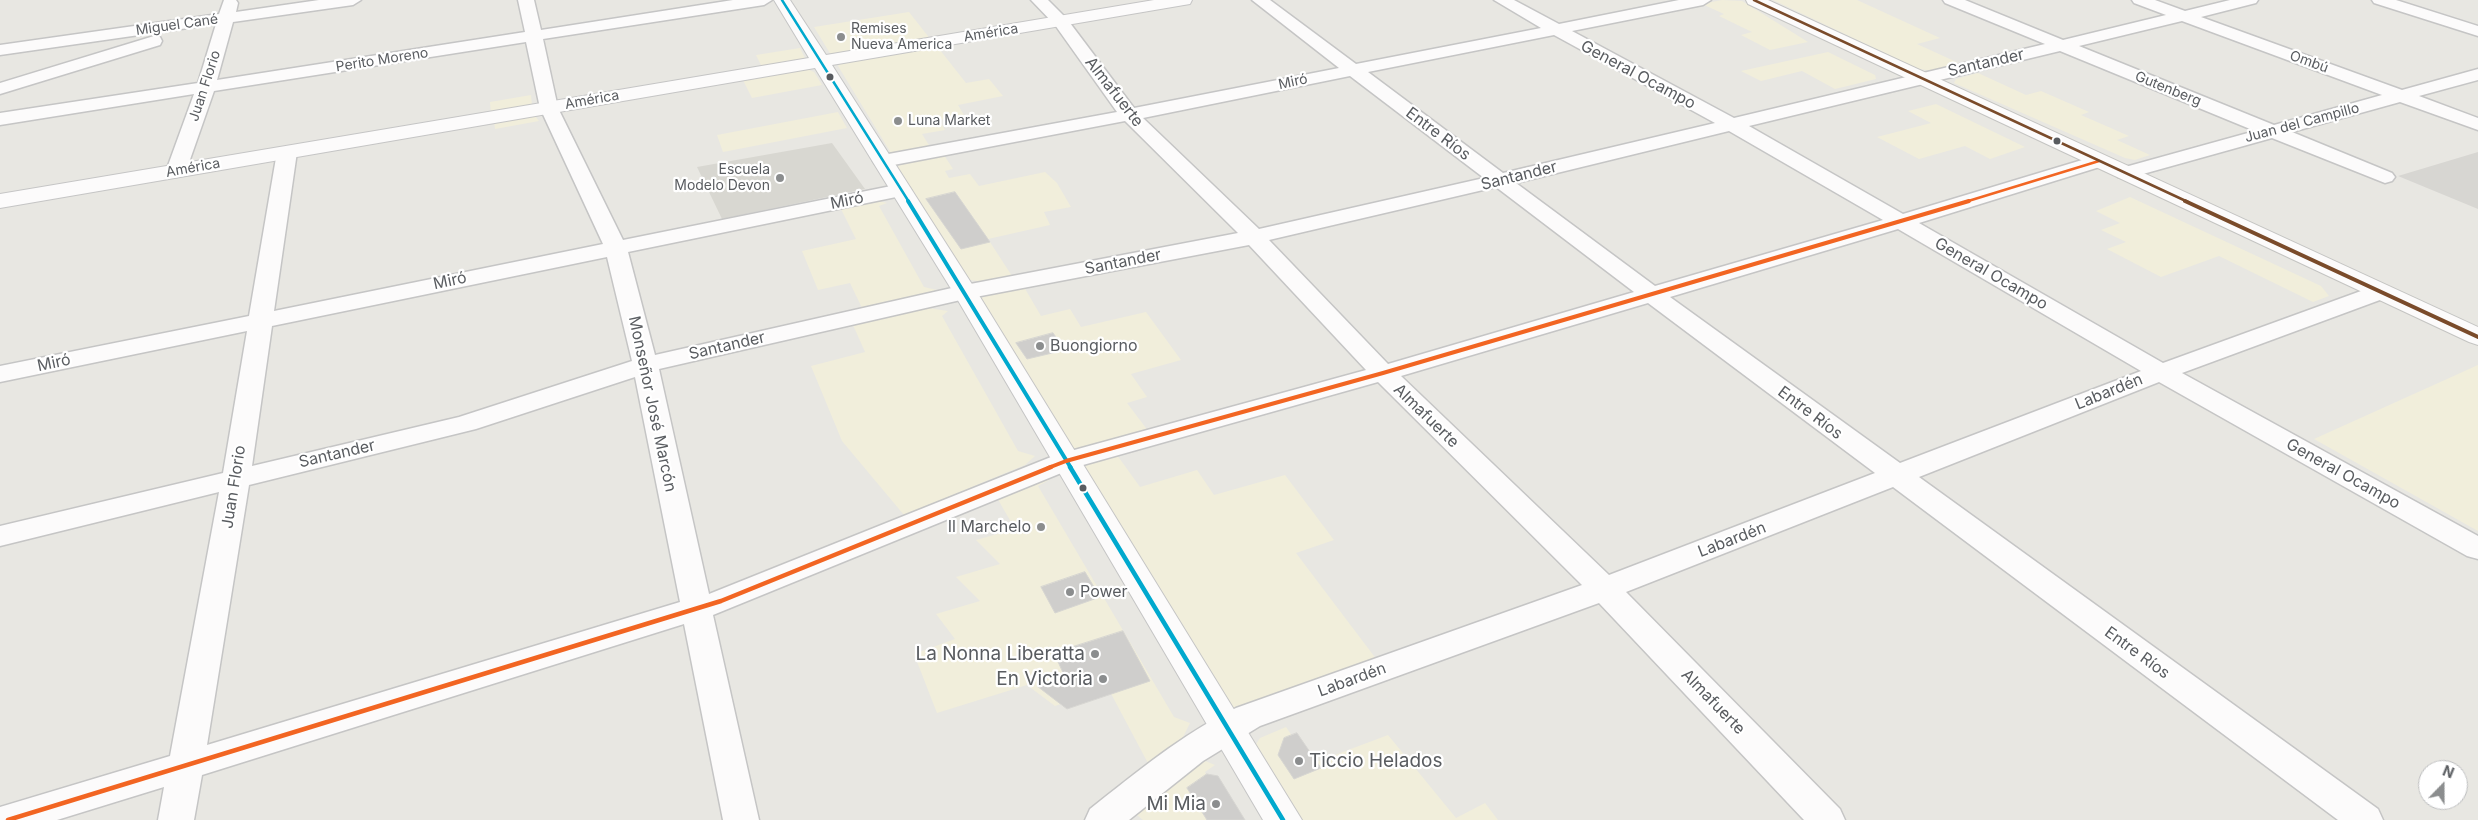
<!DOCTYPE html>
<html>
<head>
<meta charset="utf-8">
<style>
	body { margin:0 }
	#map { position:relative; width:2478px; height:820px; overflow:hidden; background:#e8e7e2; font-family:Inter,sans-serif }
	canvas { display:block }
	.north { position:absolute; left:2418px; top:760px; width:50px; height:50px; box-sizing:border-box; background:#fff; border:1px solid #bdbebf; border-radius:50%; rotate:22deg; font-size:14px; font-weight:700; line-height:20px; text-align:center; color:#595c60 }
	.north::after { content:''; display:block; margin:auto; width:18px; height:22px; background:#8b8d8e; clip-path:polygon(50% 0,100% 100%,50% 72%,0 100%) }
</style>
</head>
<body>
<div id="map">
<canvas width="2478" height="820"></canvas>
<div class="north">N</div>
</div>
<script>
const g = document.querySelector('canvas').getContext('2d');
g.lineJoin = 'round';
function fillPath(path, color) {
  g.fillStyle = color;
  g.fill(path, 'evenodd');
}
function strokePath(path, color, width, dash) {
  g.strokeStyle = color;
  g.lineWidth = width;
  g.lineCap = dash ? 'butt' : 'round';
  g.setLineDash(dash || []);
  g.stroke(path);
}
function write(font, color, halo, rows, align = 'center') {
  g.font = font + ' Inter,sans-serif';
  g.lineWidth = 4.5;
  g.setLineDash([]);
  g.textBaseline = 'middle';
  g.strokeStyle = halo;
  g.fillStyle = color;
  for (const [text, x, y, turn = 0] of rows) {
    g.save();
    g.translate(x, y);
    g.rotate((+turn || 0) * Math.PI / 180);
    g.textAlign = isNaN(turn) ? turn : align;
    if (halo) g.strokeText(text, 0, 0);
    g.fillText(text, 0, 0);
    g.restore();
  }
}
fillPath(new Path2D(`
	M1722,0L1742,1L1808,42L1770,50L1741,35L1752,32L1719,16L1724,14L1702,4Z
	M1773,0H1857L1940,38L1917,44L1963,65L1934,71L1919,69Z
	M909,12L931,40L831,55L814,27Z
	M936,45L966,83L989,79L1003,96L958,105L964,115L939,120L945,130L922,134L932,150L895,154L891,153L838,66L841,62Z
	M800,48L805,58L802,61L763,69L756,55Z
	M1828,52L1875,75L1876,79L1835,89L1802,71L1761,81L1741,71Z
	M804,68L814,72L822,85L752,98L742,78Z
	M1978,73L2026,95L2041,91L2089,112L2081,115L2129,136L2117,140L2150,155L2135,160L2125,158L1954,83L1956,79Z
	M531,95L532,105L491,115L490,102Z
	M1936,104L2025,147L1990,159L1965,146L1919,159L1877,137L1931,123L1908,111Z
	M838,112L847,128L723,152L717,135Z
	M535,116L539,121L495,129L494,121Z
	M944,155L953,169L945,171L949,178L970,174L979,186L1045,172L1057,183L1071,207L1044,212L1050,225L988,239L1012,276L984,282L964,279L897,167L906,162Z
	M2130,197L2321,286L2329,296L2313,302L2219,256L2161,277L2107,249L2126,242L2101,230L2120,223L2096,211Z
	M875,200L887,203L879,206L924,287L937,290L863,310L850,283L818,290L802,251L856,239L840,207Z
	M1024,287L1041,316L1070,309L1081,327L1146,312L1181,360L1131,374L1147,397L1127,403L1152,436L1087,453L1068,449L978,300L991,293Z
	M928,308L948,311L942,316L1018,451L1035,456L1025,465L904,515L842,441L811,366L865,352L853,325Z
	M2478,365V531L2314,439Z
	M1117,455L1140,487L1197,470L1214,495L1285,475L1334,540L1296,553L1380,664L1232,716L1084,467L1095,461Z
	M1044,479L1049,480L1038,486L1174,717L1190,723L1183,737L1149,765L1108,688L1055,706L1027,685L937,713L914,654L955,639L936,614L980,601L956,577L1000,564L976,540L1015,529L996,496Z
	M1286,727L1311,764L1388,735L1456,818L1485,803L1498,820H1291L1253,749L1260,738Z
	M1203,760L1215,765L1205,772L1232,820H1143L1132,811Z`), '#f1eedb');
fillPath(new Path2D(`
	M2478,152V209L2398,176Z`), '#d7d6d2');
fillPath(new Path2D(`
	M832,143L865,189L722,219L697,167Z`), '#d8d7d1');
const building = new Path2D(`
	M955,192L990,242L961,249L926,199Z
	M1053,333L1065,350L1027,359L1016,343Z
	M1085,572L1100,597L1055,613L1041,587Z
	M1123,631L1150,681L1067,709L1037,686L1065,677L1054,653Z
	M1297,733L1321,768L1294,779L1278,755L1284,738Z
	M1207,774L1218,776L1245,820H1207L1187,788Z`);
fillPath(building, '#cfcecc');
strokePath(building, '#d7d6d2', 1);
const minor = new Path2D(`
	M224,0H236L238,3L236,12L319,0H361L353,5L233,22L217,80L525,32L518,0H534L541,30L733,0H772L764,5L543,39L558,108L623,240L901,184L908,186L911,190L908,194L901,196L628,252L655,355L965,285L1238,233L1125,121L883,167L876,165L873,161L876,157L883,155L1117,112L1055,25L1031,0H1048L1067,19L1134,108L1339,68L1252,0H1270L1356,64L1541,28L1494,0H1514L1559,24L1679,0H1711L1703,5L1572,31L1734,118L2045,44L1945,3L1943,0H1965L2063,40L2166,15L2134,3L2132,0H2155L2185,11L2230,0H2258L2256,3L2201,17L2402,90L2478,69V80L2419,96L2478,118V130L2400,102L2292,132L2392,173L2395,177L2392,181L2385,183L2272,138L2125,179L2118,177L2115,173L2118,169L2255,131L2060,51L1749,126L1903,214L2092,157L2099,155L2106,157L2109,161L2106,165L1919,223L2163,363L2372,287L2380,285L2388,287L2392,292L2388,297L2182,373L2478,536V559L2467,556L2159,382L1919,477L2378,809L2383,820H2338L1893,487L1626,592L1840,809L1845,820H1804L1599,603L1260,726L1203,761L1129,820H1085L1090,809C1137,772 1182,734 1236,708L1582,585L1378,382L1076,467L713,615L759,820H723L684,624L202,775L194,820H158L164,787L57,820H0V807L170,756L219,492L0,546V526L223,473L247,331L0,382V366L249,316L277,152L280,148H294L297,152L274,311L603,244L540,108L526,42L214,91L186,171L183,175L176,177L169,175L166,171L194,94L0,125V113L198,83L216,24L0,55V45L219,14ZM2182,21L2382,95L2274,125L2079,46ZM1554,35L1715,123L1503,173L1368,72ZM1350,76L1484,178L1259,229L1143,118ZM1729,131L1883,220L1655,286L1516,183ZM1496,187L1634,292L1388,364L1269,240ZM1898,229L2141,371L1900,463L1670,297ZM1249,245L1366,370L1056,455L709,594L659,369L965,299ZM607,257L632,361L459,417L252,466L272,326ZM1648,303L1875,473L1609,575L1401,376ZM635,377L680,602L207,745L249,485L476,429Z
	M2372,0H2396L2478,26V36L2374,3Z
	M154,36L160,37L162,41L160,45L0,94V83Z`);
const tertiary = new Path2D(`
	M774,0H790L826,55L1154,0H1192L1190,4L1184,5L832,65L977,292L1302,820H1263L953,292L815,68L0,208V194L809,58Z`);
const secondary = new Path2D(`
	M1746,0H1768L2478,327V345L2469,342L1748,4Z`);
strokePath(minor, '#c5c5c5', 3);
strokePath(tertiary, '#c5c5c5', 2);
strokePath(secondary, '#c4c4c2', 2);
fillPath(minor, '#fcfbfb');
fillPath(tertiary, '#fcfbfb');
fillPath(secondary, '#fcfbfb');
strokePath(new Path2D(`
	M782,0L909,202`), '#00a9ce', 2.5);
strokePath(new Path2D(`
	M908,201L1071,468`), '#00a9ce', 4);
strokePath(new Path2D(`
	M1070,467L1283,820`), '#00a9ce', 4.5);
strokePath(new Path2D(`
	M1965,202L2099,161`), '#f26522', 2.5);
strokePath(new Path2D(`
	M1048,468L1066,461L1383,373L1969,201`), '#f26522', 4);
strokePath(new Path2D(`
	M8,820L721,601L1051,467`), '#f26522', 4.5);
strokePath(new Path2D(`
	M1754,0L2188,202`), '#7a4b2a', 2.5);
strokePath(new Path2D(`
	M2185,201L2478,337`), '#7a4b2a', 4);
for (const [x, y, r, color] of [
	[841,37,5,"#8b8d8e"],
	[830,77,4.5,"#595c60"],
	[898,121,5,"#8b8d8e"],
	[2057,141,4.5,"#595c60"],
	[780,178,5,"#8b8d8e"],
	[1040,346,5,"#8b8d8e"],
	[1083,488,4.5,"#595c60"],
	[1041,527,5,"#8b8d8e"],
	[1070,592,5,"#8b8d8e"],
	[1095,654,5,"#8b8d8e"],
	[1103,679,5,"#8b8d8e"],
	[1299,761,5,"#8b8d8e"],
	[1216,804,5,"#8b8d8e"]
]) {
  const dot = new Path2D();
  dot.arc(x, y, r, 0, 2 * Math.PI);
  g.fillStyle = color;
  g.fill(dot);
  strokePath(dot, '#fff', 2);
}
write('14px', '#595c60', '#fff', [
	["Miguel Cané",177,25,-8],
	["América",991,33,-9],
	["Perito Moreno",382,60,-9],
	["Ombú",2309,62,20],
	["Miró",1293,82,-12],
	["Juan Florio",205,86,-72],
	["Gutenberg",2168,89,22],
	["América",592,100,-10],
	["Juan del Campillo",2302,123,-15],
	["América",193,168,-10]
]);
write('14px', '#595c60', '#fff', [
	["Remises",851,29],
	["Nueva America",851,45],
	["Luna Market",908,121],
	["Escuela",770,170,"right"],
	["Modelo Devon",770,186,"right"]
], 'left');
write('16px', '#595c60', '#fff', [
	["Santander",1986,63,-13],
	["General Ocampo",1638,75,28],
	["Almafuerte",1114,92,52],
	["Entre Ríos",1438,134,37],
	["Santander",1519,176,-14],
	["Miró",847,201,-11],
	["Santander",1123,262,-11],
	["General Ocampo",1991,274,30],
	["Miró",450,281,-12],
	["Santander",727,346,-13],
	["Miró",54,363,-12],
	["Labardén",2109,392,-22],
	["Monseñor José Marcón",652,404,78],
	["Entre Ríos",1810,413,37],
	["Almafuerte",1426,416,44],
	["Santander",337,454,-13],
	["General Ocampo",2343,474,29],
	["Juan Florio",234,487,-81],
	["Labardén",1732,540,-21],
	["Entre Ríos",2137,653,36],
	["Labardén",1352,680,-20],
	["Almafuerte",1713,702,46]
]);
write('16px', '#595c60', '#fff', [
	["Buongiorno",1050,346],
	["Il Marchelo",1031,527,"right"],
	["Power",1080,592]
], 'left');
write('19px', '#595c60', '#fff', [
	["La Nonna Liberatta",1085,654],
	["En Victoria",1093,679],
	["Ticcio Helados",1309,761,"left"],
	["Mi Mia",1206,804]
], 'right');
</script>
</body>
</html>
